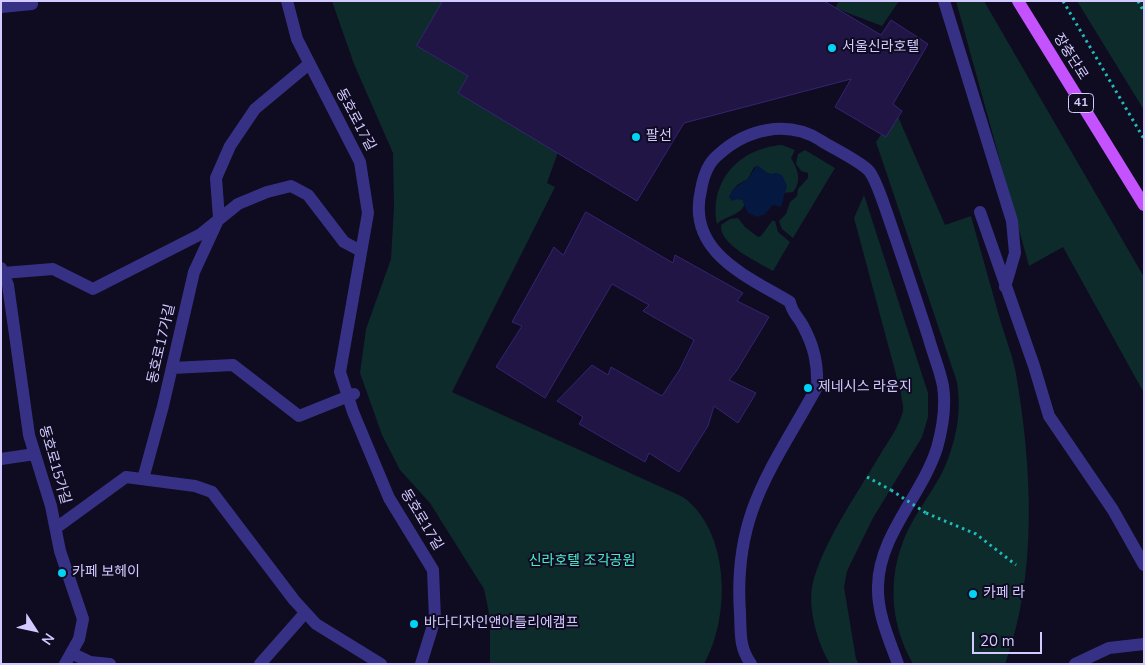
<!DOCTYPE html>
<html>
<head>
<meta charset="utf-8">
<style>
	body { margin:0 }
	#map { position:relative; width:1145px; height:665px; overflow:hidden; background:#0f0b21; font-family:"Nunito Sans",sans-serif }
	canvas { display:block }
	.frame { position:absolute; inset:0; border:2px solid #d3cbff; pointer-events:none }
	.north { position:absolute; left:10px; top:605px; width:50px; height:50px; -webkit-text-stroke:4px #0f0b21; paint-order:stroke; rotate:125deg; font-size:14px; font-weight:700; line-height:20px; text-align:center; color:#d3cbff }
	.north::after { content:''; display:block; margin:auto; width:18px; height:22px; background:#d3cbff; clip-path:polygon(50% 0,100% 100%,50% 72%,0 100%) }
	.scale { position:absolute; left:972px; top:632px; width:70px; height:22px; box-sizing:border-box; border:2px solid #d3cbff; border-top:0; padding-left:6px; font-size:15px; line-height:18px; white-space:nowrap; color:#d3cbff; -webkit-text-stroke:4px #0f0b21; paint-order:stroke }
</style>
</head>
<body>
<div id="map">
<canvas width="1145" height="665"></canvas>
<div class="frame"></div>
<div class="north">N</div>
<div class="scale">20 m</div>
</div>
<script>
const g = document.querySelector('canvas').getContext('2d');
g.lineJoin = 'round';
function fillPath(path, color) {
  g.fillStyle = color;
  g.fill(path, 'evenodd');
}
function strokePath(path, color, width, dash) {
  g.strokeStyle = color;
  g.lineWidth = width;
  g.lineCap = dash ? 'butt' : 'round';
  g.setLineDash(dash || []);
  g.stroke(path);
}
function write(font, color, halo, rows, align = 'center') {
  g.font = font + ' "Nunito Sans","Noto Sans KR",sans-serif';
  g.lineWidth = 4;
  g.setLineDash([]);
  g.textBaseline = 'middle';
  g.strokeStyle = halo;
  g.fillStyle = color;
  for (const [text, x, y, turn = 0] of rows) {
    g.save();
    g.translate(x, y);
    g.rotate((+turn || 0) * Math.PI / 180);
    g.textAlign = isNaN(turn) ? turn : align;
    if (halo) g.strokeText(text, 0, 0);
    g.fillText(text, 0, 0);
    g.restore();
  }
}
fillPath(new Path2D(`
	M332,1H443L417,46L468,76L458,93L558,152L547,183L555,187L452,392L683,497C730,531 731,617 704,664H490V618L484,589L430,503L400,470L382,435L360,373L366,329L391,259L394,207L393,153L354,64Z
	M839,1H899L882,26L835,8Z
	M956,1H984L1144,277V393L1063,247L1029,266Z
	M1077,1H1144V110Z
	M896,112L945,225L971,216C981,252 991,287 1001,323C1006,339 1013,357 1016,374C1032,467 1038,574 1005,664H913C888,621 887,570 910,526C922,503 941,481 949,456C958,431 961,408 957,382L876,142Z
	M782,145L795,150L791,158C798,170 802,181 793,192L783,193L785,190L776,173L772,175L754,167L748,179L737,185L729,197L743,200L745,204C739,217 726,215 717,224C709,180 740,148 782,145Z
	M805,150L835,168L793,238L782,229L779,221L786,214L790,202L797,196L798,189L808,178V173L801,171L796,164L798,154Z
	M864,195L928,393V417L922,437L873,518L847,571L844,587L856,659L859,664H830C818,644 808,610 812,587C820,547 857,494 878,458C886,444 899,428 903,411C904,406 901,398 901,393L854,218Z
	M738,218L745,227L758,237L761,236L772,221H775L778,232L790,242L773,271C758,262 719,245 721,225L730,219Z`), '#0d2b2b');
fillPath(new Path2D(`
	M757,165L769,174L776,173L782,175L787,186L781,207L773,205L764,215L757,217L748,213L742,200L738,199L732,201L729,197L733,189L748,179Z`), '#041840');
const building = new Path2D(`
	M443,1H824L881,35L891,20L928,44L893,104L902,111L886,137L835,107L851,79L684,123L637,201L458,93L468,76L417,46Z
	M586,212L673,263L675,255L743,293L737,301L769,317L737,370L729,380L756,393L738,423L714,406L708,426L679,472L649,453L645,462L579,424L583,417L557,401L592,365L608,375L611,367L662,396L680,369L694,340L643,311L649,305L612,284L545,398L496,367L522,326L512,322L554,247L563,255Z`);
fillPath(building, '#201544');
strokePath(building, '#372472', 1);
strokePath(new Path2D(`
	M1063,1L1144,139
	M1138,1L1144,12
	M867,477L891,490
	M926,513L976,534L1016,565`), '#21bcb9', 3, [2.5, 4]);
strokePath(new Path2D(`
	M287,1L297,39L360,162L368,213L340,372L353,412L389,498L433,570L435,619L421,664
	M944,1L1012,221L1015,253L1005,287
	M1,7L32,4V1
	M980,212L1034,366L1049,416L1113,510L1144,565
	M1,268L8,285L29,435L51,506L60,551L83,619L79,639L65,664
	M3,273L53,269L93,289L201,234L238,204L267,192L291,186L308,195L344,242L361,251
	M172,368L233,365L299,416L354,394
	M1,459L35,454
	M143,479L163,406L194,272L219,218L216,178L230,146L255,109L309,64
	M56,528L126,477L195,486L212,492L294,600L316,624L381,664
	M71,653L90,662L110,664
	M260,664L305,613
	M751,664C739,647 741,634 740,613C733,513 772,469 817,387C818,364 814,346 803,326C798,316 792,313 790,302C747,276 686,252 701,190C703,178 708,163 718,155C745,130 786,119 820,140C832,148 860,161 869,171C876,179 884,205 888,216C902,257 916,298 929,339C933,354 940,370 943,386C946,405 942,430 937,448C922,495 879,535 878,586C877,613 889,639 898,664
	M1075,664L1109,648L1144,644`), '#373185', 12);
strokePath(new Path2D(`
	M1018,1L1144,205`), '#c552ff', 12);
strokePath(new Path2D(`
	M891,490L926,513`), '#21bcb9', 3, [2.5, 4]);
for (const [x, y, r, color] of [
	[832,48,5,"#00d3f6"],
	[636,137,5,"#00d3f6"],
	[808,388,5,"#00d3f6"],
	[62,573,5,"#00d3f6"],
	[973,594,5,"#00d3f6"],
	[414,624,5,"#00d3f6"]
]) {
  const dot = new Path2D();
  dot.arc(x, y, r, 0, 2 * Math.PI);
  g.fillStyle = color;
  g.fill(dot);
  strokePath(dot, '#0f0b21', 2);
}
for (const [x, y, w] of [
	[1081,103,25]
]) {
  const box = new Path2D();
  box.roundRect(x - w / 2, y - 9.5, w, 19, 4);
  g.fillStyle = '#0f0b21';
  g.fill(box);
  strokePath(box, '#d3cbff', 1);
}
write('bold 12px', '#d3cbff', null, [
	["41",1081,103]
]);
write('14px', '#d3cbff', '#0f0b21', [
	["서울신라호텔",842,48],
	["팔선",646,137],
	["제네시스 라운지",818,388],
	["카페 보헤이",72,573],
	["카페 라",983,594],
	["바다디자인앤아틀리에캠프",424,624]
], 'left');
write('14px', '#d3cbff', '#0f0b21', [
	["장충단로",1070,57,58],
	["동호로17길",355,120,62],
	["동호로17가길",162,344,-77],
	["동호로15가길",54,465,74],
	["동호로17길",421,520,59]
]);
write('14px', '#4bebc9', '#0f0b21', [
	["신라호텔 조각공원",582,562]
]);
</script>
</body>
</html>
